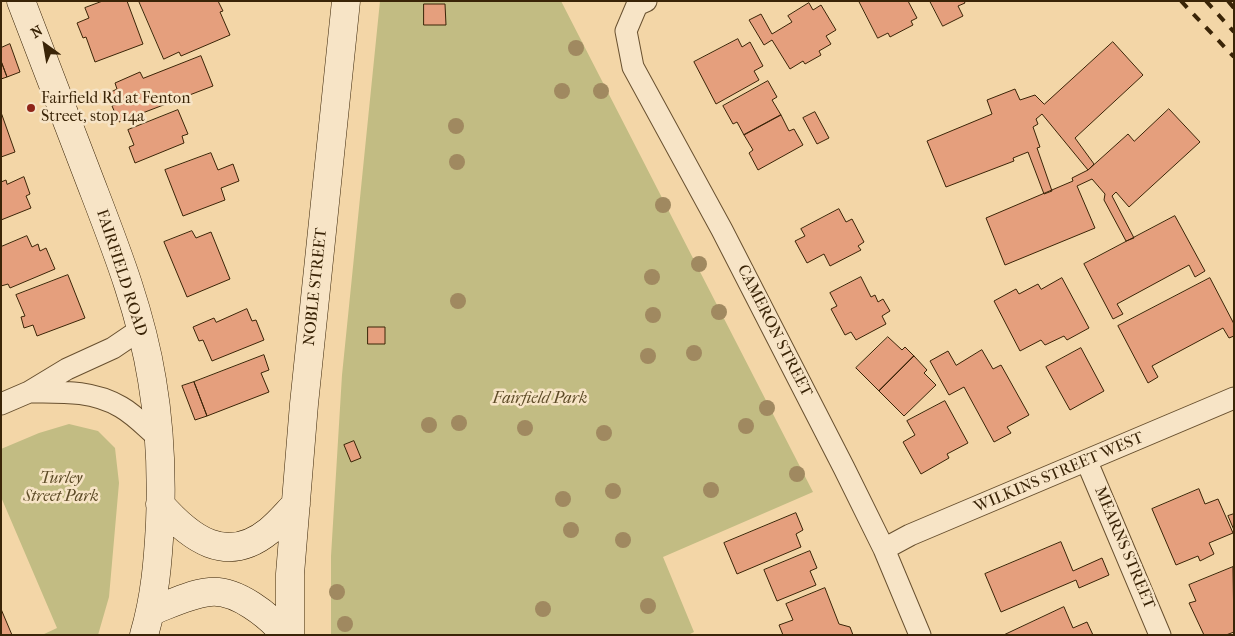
<!DOCTYPE html>
<html>
<head>
<meta charset="utf-8">
<style>
	body { margin:0 }
	#map { position:relative; width:1235px; height:636px; overflow:hidden; background:#f3d6a7; font-family:"IM FELL French Canon",serif }
	canvas { display:block }
	.frame { position:absolute; inset:0; border:2px solid #3a2407; pointer-events:none }
	.north { position:absolute; left:20px; top:20px; width:50px; height:50px; -webkit-text-stroke:4px #f7e4c6; paint-order:stroke; rotate:328deg; font-size:14px; font-weight:700; line-height:20px; text-align:center; color:#3a2407 }
	.north::after { content:''; display:block; margin:auto; width:18px; height:22px; background:#3a2407; clip-path:polygon(50% 0,100% 100%,50% 72%,0 100%) }
</style>
</head>
<body>
<div id="map">
<canvas width="1235" height="636"></canvas>
<div class="frame"></div>
<div class="north">N</div>
</div>
<script>
const g = document.querySelector('canvas').getContext('2d');
g.lineJoin = 'round';
function fillPath(path, color) {
  g.fillStyle = color;
  g.fill(path, 'evenodd');
}
function strokePath(path, color, width, dash) {
  g.strokeStyle = color;
  g.lineWidth = width;
  g.lineCap = dash ? 'butt' : 'round';
  g.setLineDash(dash || []);
  g.stroke(path);
}
function write(font, color, halo, rows, align = 'center') {
  g.font = font + ' "IM FELL French Canon",serif';
  g.lineWidth = 5;
  g.setLineDash([]);
  g.textBaseline = 'middle';
  g.strokeStyle = halo;
  g.fillStyle = color;
  for (const [text, x, y, turn = 0] of rows) {
    g.save();
    g.translate(x, y);
    g.rotate((+turn || 0) * Math.PI / 180);
    g.textAlign = isNaN(turn) ? turn : align;
    if (halo) g.strokeText(text, 0, 0);
    g.fillText(text, 0, 0);
    g.restore();
  }
}
fillPath(new Path2D(`
	M380,1H561L813,492L663,557L694,632L688,635H331V556L342,375Z
	M69,424L98,431L115,448L119,483L109,597L98,635H42L57,628L1,497V449L39,433Z`), '#c2bc83');
const building = new Path2D(`
	M103,1H127L143,44L95,62L86,37L83,38L77,23L89,18L85,8Z
	M139,1H218L223,11L220,12L230,35L181,56L179,52L164,59Z
	M859,1H908L917,18L911,21L913,25L890,37L888,33L878,38Z
	M930,1H964L965,3L958,6L963,16L943,26Z
	M809,3L813,10L821,5L836,30L826,36L831,44L819,51L821,55L805,64L803,61L790,69L772,40L764,45L749,20L761,14L772,34L792,22L788,16Z
	M424,4H445L446,25H424Z
	M738,39L742,47L750,42L763,66L754,71L759,80L716,104L694,62Z
	M1113,42L1143,75L1075,138L1094,164L1088,170L1042,114L1036,119L1038,124L1033,127L1040,147L1037,148L1052,191L1044,194L1028,152L1013,158L1014,161L946,187L927,141L992,114L987,100L1015,89L1020,100L1035,95L1044,104Z
	M10,44L20,72L7,77L1,61V48Z
	M201,56L213,86L119,122L112,106L116,104L111,92L117,89L115,83L140,72L143,78Z
	M1,61L7,77L1,79Z
	M768,81L777,97L772,100L781,115L744,135L737,122L733,124L723,106Z
	M1169,109L1200,142L1129,207L1116,192L1112,196L1134,238L1126,241L1104,200L1105,194L1092,179L1077,186L1095,228L1005,265L986,218L1073,181L1072,178L1088,170L1128,134L1134,141Z
	M178,110L188,134L182,136L184,143L135,163L129,147L134,145L128,130Z
	M815,112L829,138L817,144L803,118Z
	M2,115L15,152L1,157V116Z
	M781,115L789,131L794,129L803,145L758,170L749,153L753,150L744,135Z
	M211,153L218,170L233,164L239,181L221,188L225,200L183,216L165,170Z
	M24,177L30,194L26,196L31,208L1,220V182L6,180L7,184Z
	M839,209L846,222L852,219L864,242L858,246L861,250L830,266L824,254L807,263L795,241L805,236L801,229Z
	M1175,216L1205,271L1195,277L1189,265L1117,304L1123,314L1113,319L1084,264Z
	M192,231L196,238L211,232L230,279L187,297L164,242Z
	M27,236L32,247L38,244L40,251L46,248L55,269L10,288L8,284L1,286V247Z
	M68,275L85,318L37,336L33,325L24,328L21,317L25,316L16,295Z
	M861,277L871,297L875,295L878,302L883,299L890,311L882,316L886,324L856,340L851,332L845,335L831,309L837,306L830,293Z
	M1062,278L1089,328L1067,340L1064,336L1045,345L1041,340L1020,351L994,301L1016,289L1019,294L1038,284L1041,289Z
	M1210,278L1234,324V336L1229,338L1223,328L1152,366L1158,377L1148,383L1118,326Z
	M247,309L252,321L256,320L264,340L212,361L203,340L199,341L193,327L214,318L216,322Z
	M368,327H385V344H368Z
	M888,337L902,350L905,347L914,356L879,391L856,368Z
	M1081,348L1104,391L1070,410L1046,367Z
	M982,350L993,369L1001,365L1029,415L1007,427L1011,433L994,442L964,387L949,395L930,361L948,351L956,365Z
	M264,355L269,370L261,373L269,392L207,416L194,382Z
	M914,356L927,370L924,373L936,385L904,416L879,391Z
	M194,382L207,416L195,420L182,386Z
	M945,401L968,443L947,454L949,458L921,474L903,442L915,435L907,421Z
	M354,441L361,458L351,462L344,445Z
	M1199,489L1205,504L1218,499L1233,533L1209,543L1214,554L1200,561L1198,556L1176,565L1152,509Z
	M796,513L803,530L796,534L801,547L737,574L724,543Z
	M1234,514V530L1228,516Z
	M1061,542L1073,571L1102,558L1109,575L1079,588L1076,580L1001,612L985,574Z
	M810,551L817,568L810,571L816,585L777,601L764,570Z
	M1233,567L1234,632L1226,635H1204L1189,603L1196,601L1189,585Z
	M825,588L839,624L850,627L853,635H783L779,625L793,620L786,604Z
	M1064,607L1073,628L1087,622L1093,635H1004Z
	M1,609L12,635H1Z`);
fillPath(building, '#e59f7d');
strokePath(building, '#3a2407', 1);
const street = new Path2D(`
	M646,1L637,5L626,31L633,67L722,230L844,468L884,549L920,635
	M29,392C61,392 92,390 121,407C135,415 148,429 160,439
	M1,404L29,392L67,369L113,348L141,329
	M1087,462L1160,635
	M884,549L910,535L1234,398`);
const secondary = new Path2D(`
	M21,1C44,61 67,121 90,181C115,246 141,311 152,380C160,427 162,474 160,523C158,561 155,598 144,635
	M160,504C190,538 226,566 269,531C279,523 287,513 296,504
	M152,611C170,604 190,594 210,592C236,589 270,616 285,635
	M290,635V574L304,404L346,1`);
strokePath(street, '#68502f', 23);
strokePath(secondary, '#3a2407', 29);
strokePath(street, '#f7e4c6', 21);
strokePath(secondary, '#f7e4c6', 28);
strokePath(new Path2D(`
	M1181,1L1234,57
	M1206,1L1234,32
	M1228,1L1234,8`), '#3a2407', 4, [9, 9]);
g.fillStyle = '#a08960';
for (const [x, y] of [
	[576,48],
	[562,91],
	[601,91],
	[456,126],
	[457,162],
	[663,205],
	[699,264],
	[652,277],
	[458,301],
	[719,312],
	[653,315],
	[694,353],
	[648,356],
	[767,408],
	[459,423],
	[429,425],
	[746,426],
	[525,428],
	[604,433],
	[797,474],
	[711,490],
	[613,491],
	[563,499],
	[571,530],
	[623,540],
	[337,592],
	[648,606],
	[543,609],
	[345,624]
]) {
  g.beginPath();
  g.arc(x, y, 8, 0, 2 * Math.PI);
  g.fill();
}
for (const [x, y, r, color] of [
	[31,108,5,"#8f2418"]
]) {
  const dot = new Path2D();
  dot.arc(x, y, r, 0, 2 * Math.PI);
  g.fillStyle = color;
  g.fill(dot);
  strokePath(dot, '#f7e4c6', 2);
}
write('16px', '#3a2407', '#f7e4c6', [
	["Fairfield Rd at Fenton",41,99],
	["Street, stop 14a",41,117]
], 'left');
write('16px', '#3a2407', '#f7e4c6', [
	["FAIRFIELD ROAD",121,273,72],
	["NOBLE STREET",316,287,-84],
	["CAMERON STREET",774,331,63],
	["WILKINS STREET WEST",1059,473,-23],
	["MEARNS STREET",1124,548,67]
]);
write('italic 16px', '#5c4a26', '#f7e4c6', [
	["Fairfield Park",540,399],
	["Turley",61,479],
	["Street Park",61,497]
]);
</script>
</body>
</html>
